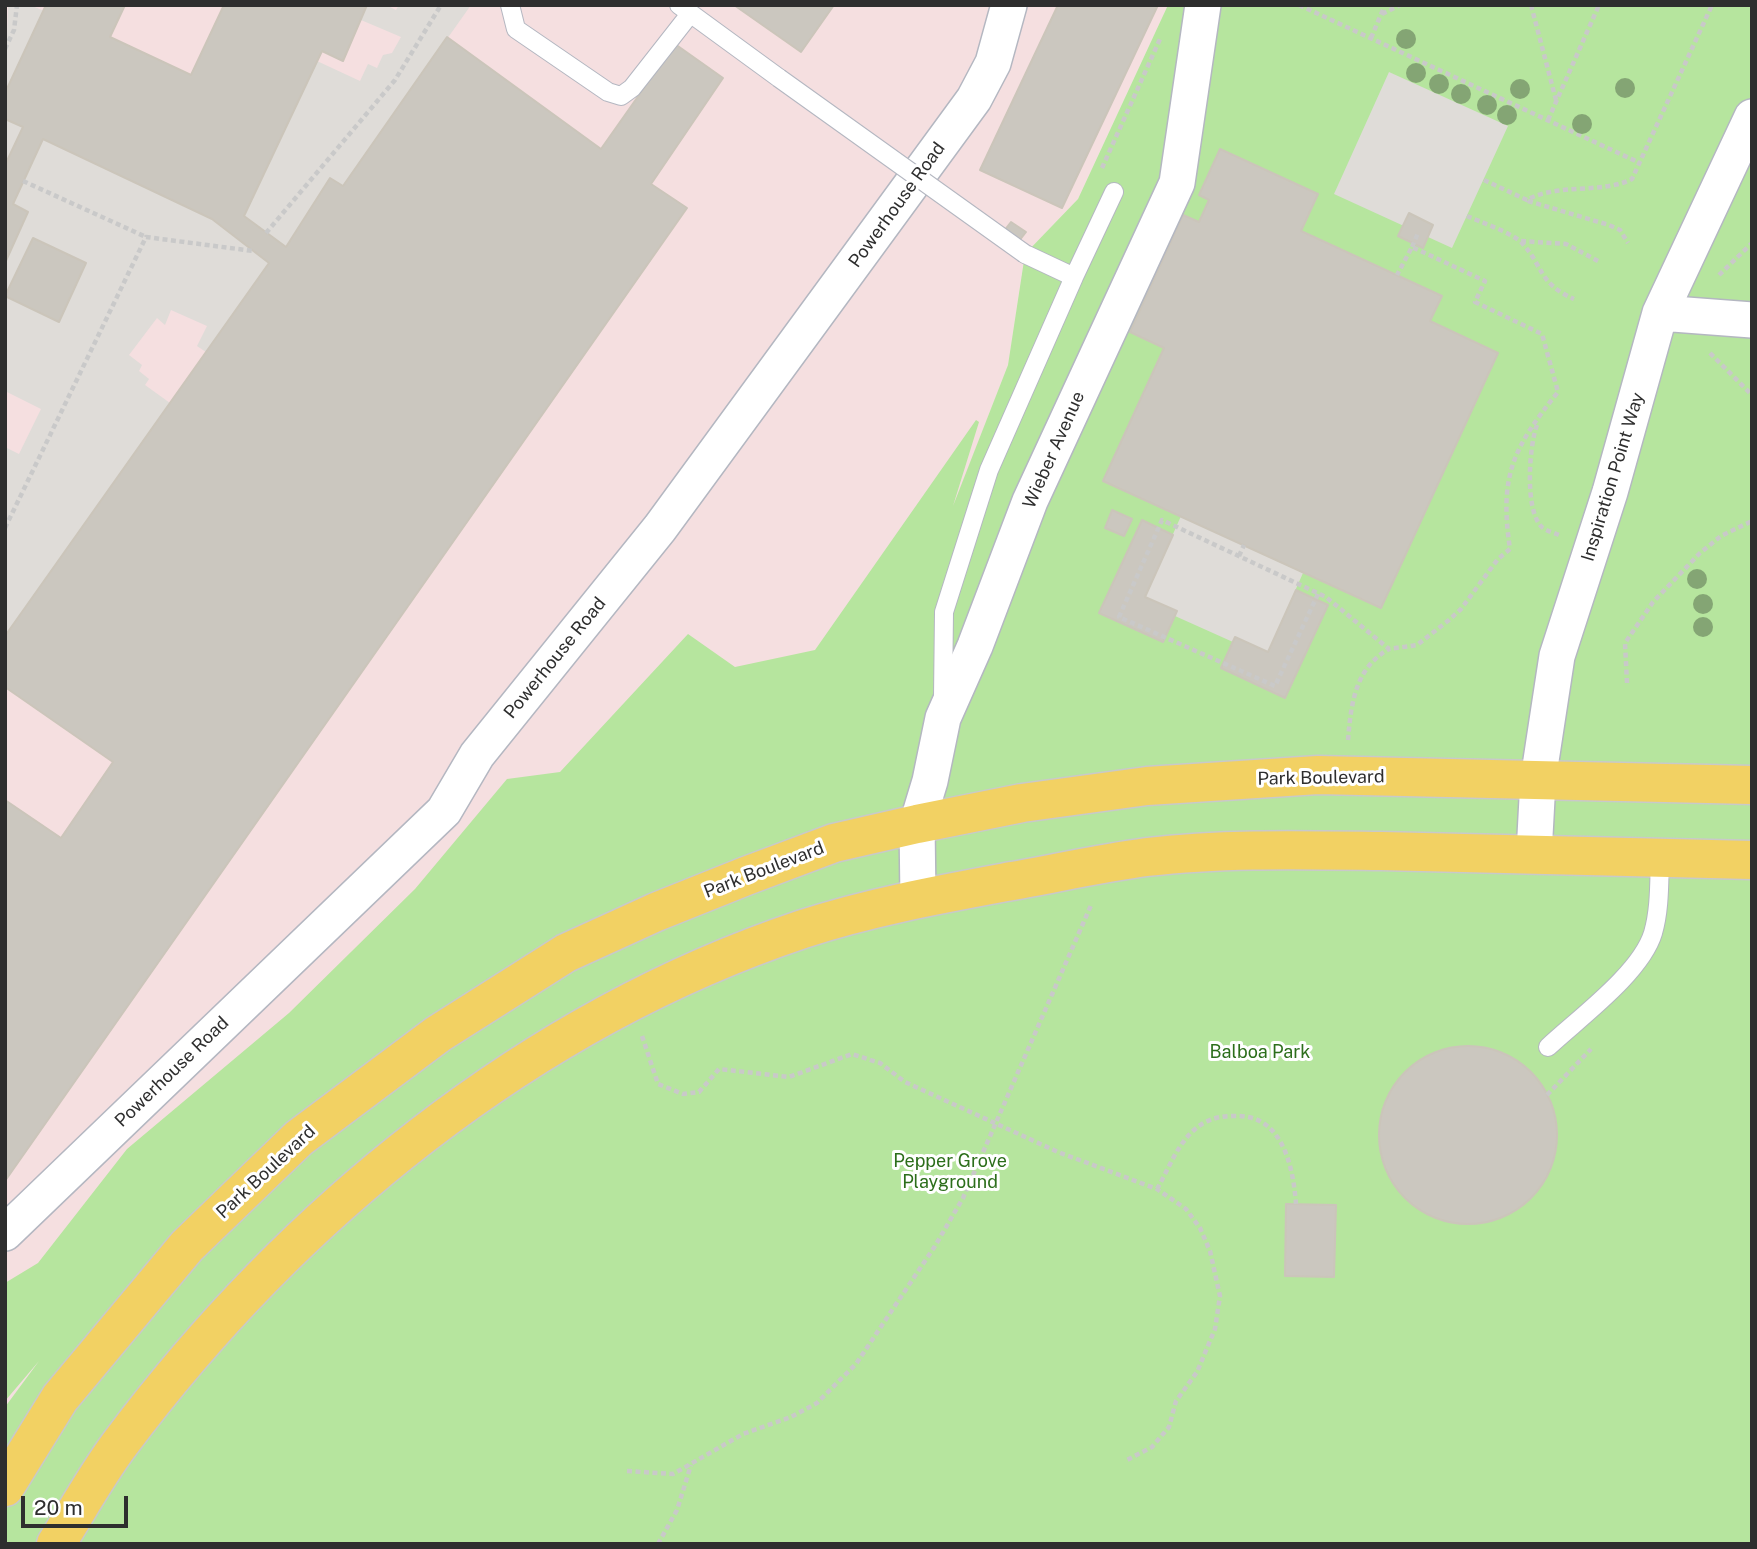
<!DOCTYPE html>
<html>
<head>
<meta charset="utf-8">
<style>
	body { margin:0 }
	#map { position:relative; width:1757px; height:1549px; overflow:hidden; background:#efe9e1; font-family:"Public Sans",sans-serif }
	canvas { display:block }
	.frame { position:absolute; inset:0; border:7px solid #2e2e2e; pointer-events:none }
	.scale { position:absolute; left:21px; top:1496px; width:107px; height:32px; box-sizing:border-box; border:4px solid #2e2e2e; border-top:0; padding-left:9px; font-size:21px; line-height:24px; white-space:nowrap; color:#2e2e2e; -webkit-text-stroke:5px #fff; paint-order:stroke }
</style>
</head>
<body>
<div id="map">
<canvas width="1757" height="1549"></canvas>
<div class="frame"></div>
<div class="scale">20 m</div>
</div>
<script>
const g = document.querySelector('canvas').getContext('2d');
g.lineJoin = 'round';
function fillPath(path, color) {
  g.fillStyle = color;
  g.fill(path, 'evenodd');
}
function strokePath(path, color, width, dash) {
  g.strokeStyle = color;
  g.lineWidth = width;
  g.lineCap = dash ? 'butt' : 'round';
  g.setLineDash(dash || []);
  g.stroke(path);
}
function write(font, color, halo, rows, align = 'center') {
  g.font = font + ' "Public Sans",sans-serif';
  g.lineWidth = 6;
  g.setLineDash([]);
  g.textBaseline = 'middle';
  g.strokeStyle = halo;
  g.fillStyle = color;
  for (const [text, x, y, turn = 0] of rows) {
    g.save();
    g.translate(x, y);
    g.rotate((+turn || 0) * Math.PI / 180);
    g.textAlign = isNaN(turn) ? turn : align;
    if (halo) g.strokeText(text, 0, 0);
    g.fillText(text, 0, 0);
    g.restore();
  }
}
fillPath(new Path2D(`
	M5,5H1168L1078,199L1025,254L1008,365L935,554L131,1235L5,1407Z`), '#f5dfe0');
fillPath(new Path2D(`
	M1168,5H1752V1544H5V1407L39,1361L5,1401V1283L38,1263L127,1149L289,1013L415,889L507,779L560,772L688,634L735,667L815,650L976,420L979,422L953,506L1008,365L1025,254L1078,199Z`), '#b6e59e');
fillPath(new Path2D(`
	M8,5H30L44,11L5,93Z
	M367,5H386L396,10L399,5H471L343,186L330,178L286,247L244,216L317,61L360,81L368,64L377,68L383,55L392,53L401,37L361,20Z
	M1389,72L1508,126L1452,248L1334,194Z
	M5,119L23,127L5,165Z
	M43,139L212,219L269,263L206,352L197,346L207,326L171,310L165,325L157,318L129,355L142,365L139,371L149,379L145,385L170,403L5,636V447L19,454L41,409L5,391V263L28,212L13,204Z
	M1181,516L1303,573L1268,652L1233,642L1175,616L1177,611L1145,597Z`), '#dfdcd8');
const building = new Path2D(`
	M46,5H125L110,37L191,75L224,5H367L343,61L322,51L244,216L286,247L330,178L343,186L447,37L601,149L675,44L723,78L651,184L687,208L5,1181V800L61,838L113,762L5,687V636L269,263L212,219L43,139L13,204L28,212L5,263V165L23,127L5,119V93Z
	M734,5H834L801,52Z
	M1058,5H1158L1062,208L980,170Z
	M1220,149L1318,194L1301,231L1442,296L1430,321L1498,353L1381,608L1103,481L1164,348L1130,332L1183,215L1199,222L1209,200L1199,195Z
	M1409,213L1433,225L1423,248L1398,236Z
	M1011,222L1026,232L1019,241L1004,231Z
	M33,238L86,263L59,322L5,296Z
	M1112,510L1132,519L1124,536L1105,528Z
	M1142,520L1173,535L1145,597L1177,611L1163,642L1099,613Z
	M1296,590L1328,605L1285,698L1221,668L1235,637L1268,652Z
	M1379 1135a89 89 0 1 1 178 0a89 89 0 1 1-178 0Z
	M1286,1204L1336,1205L1334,1277L1285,1276Z`);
fillPath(building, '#cbc7bf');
strokePath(building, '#cbc5ba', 2);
const lane = new Path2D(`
	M510,5L516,29L608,92L621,96L632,88L690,14
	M679,5L779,78
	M1074,277L1114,192
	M943,697L944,612L989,470L1074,277L1025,254
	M1548,1047C1579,1018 1641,973 1653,933C1660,909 1659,882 1660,858`);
const street = new Path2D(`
	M1660,313L1752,320
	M1534,854L1538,780L1557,656L1610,492L1660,313L1752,117
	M918,899L917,824L930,781L943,718L975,646L1030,501L1177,183L1203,5
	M5,1233L444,811L477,755L660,528L974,99L993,63L1009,5`);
const primary = new Path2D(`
	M5,1487L60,1398L187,1246L299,1138L438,1034L566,953L656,912L746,876L834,843L917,824L1022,803L1147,786L1318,775L1752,785
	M56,1544C77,1511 96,1476 119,1445C291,1215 528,1021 803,929C870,907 942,894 1012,881C1057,873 1102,863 1147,857C1223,848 1303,850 1381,851C1504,853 1628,856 1752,860`);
strokePath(lane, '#b4b7c1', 20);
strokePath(street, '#b4b7c1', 38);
strokePath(primary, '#c9c9c9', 41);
strokePath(new Path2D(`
	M1299,5L1640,163
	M1531,5L1556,100
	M1382,14L1400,5
	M1371,38L1385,5
	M5,49L14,30L17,5
	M1548,120L1599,5
	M1102,168L1160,39
	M1484,180L1527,200C1556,183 1603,194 1632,179L1712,5
	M23,181L146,237
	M1528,201L1609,225L1620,230L1628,243
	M1467,216C1480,222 1513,233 1522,243C1544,267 1538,283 1574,299
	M266,233L395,80L441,5
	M1521,241L1566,244L1598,261
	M1412,247L1418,233
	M1719,275L1752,243
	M1710,353L1752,395
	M1537,425C1529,446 1524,513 1543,528C1547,531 1554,533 1559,535
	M5,528L146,237L253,251
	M1239,556L1244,545
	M1318,594L1275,686L1119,617L1162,520L1326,597L1389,649L1417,645L1449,620L1461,609L1498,559L1510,549C1499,476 1513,448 1558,392L1542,334L1475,302L1485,281L1412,247L1397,275
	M1627,683L1625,643L1653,602L1700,553L1721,536L1752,521
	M1348,740C1351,704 1355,668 1389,649
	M642,1036L658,1084L683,1094L699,1092L719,1069L789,1077L852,1054L880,1063L905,1082L1058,1152L1157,1189L1186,1209L1200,1228L1210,1251L1220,1296L1215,1329L1197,1372L1176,1401L1169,1427L1152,1447L1125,1461
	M1547,1095L1591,1049
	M1157,1189C1168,1170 1177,1145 1194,1130C1205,1120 1218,1116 1233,1116C1282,1113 1293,1165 1296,1204
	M627,1471L673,1474L743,1434L791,1417L817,1403L856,1364L935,1246L963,1198L1092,903
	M658,1544L677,1510L691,1465`), '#c9c9c9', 4.5, [5, 3.5]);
strokePath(lane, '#fff', 18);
strokePath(street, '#fff', 35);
strokePath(primary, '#f2d163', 38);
const laneBridge = new Path2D(`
	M779,78L1025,254`);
strokePath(laneBridge, '#b4b7c1', 20, []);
strokePath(laneBridge, '#fff', 18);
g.fillStyle = '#84a574';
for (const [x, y] of [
	[1406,39],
	[1416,73],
	[1439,84],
	[1625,88],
	[1520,89],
	[1461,94],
	[1487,105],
	[1507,115],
	[1582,124],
	[1697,579],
	[1703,604],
	[1703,627]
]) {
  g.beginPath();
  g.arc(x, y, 10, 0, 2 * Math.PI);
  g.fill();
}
write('18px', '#2e2e2e', '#fff', [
	["Powerhouse Road",897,205,-54],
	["Wieber Avenue",1054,450,-66],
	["Inspiration Point Way",1613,477,-73],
	["Powerhouse Road",555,658,-51],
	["Park Boulevard",1321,778,-1],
	["Park Boulevard",764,870,-21],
	["Powerhouse Road",172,1072,-44],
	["Park Boulevard",266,1172,-43]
]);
write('18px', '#2c6e1b', '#fff', [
	["Balboa Park",1260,1052],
	["Pepper Grove",950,1161],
	["Playground",950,1182]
]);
</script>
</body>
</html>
